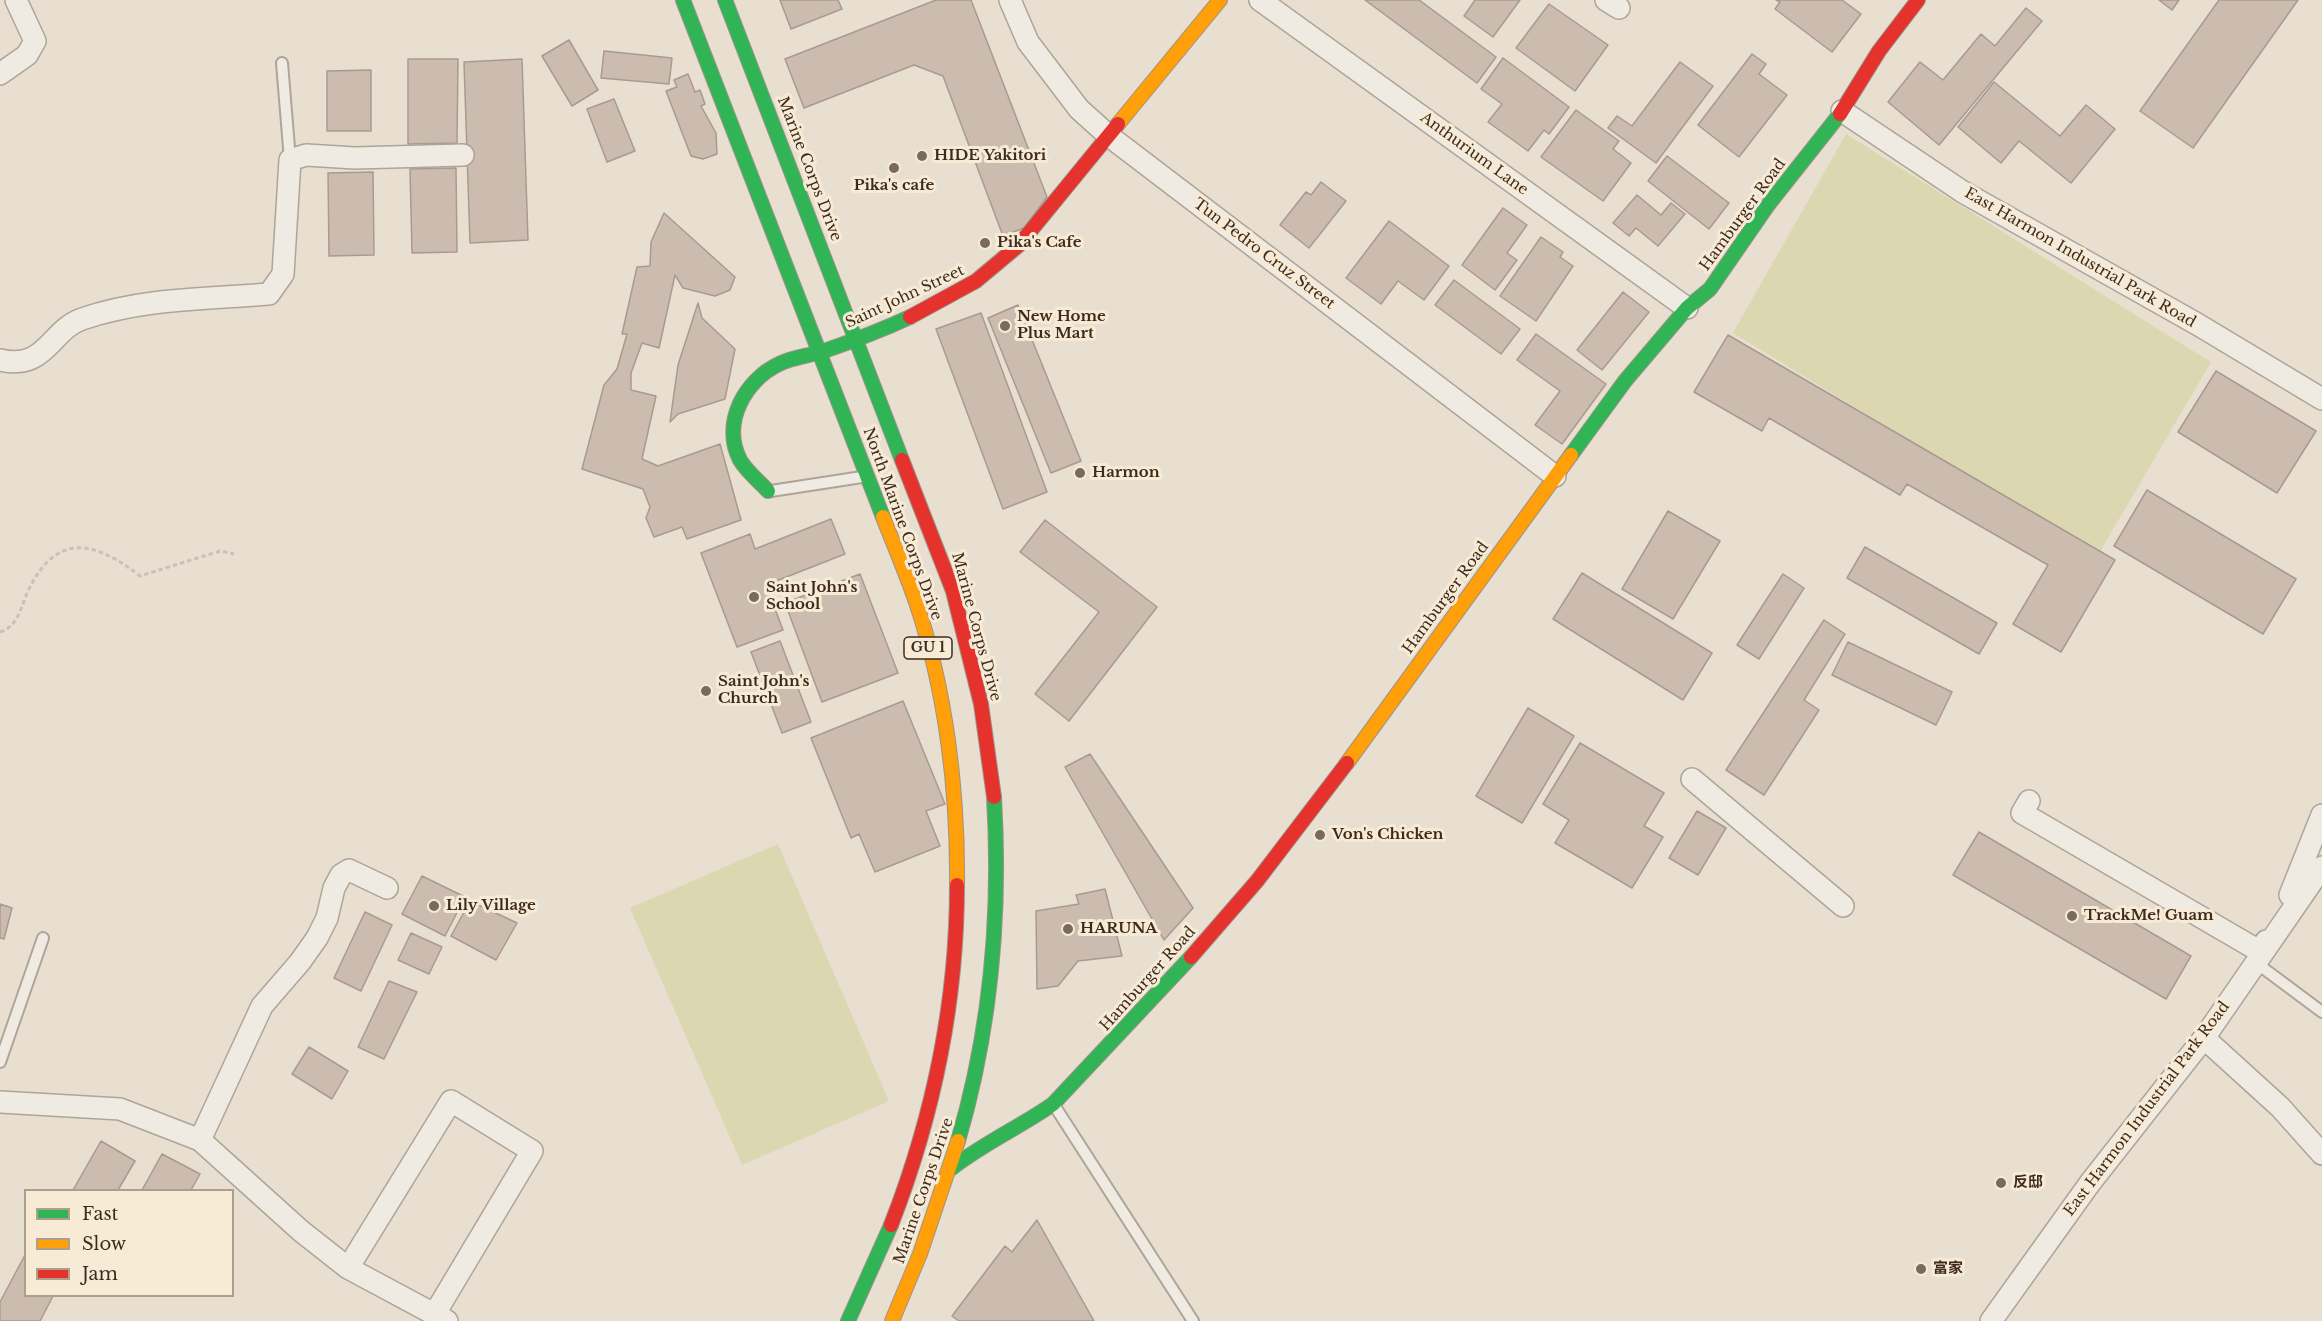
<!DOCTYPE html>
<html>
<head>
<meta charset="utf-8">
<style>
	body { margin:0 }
	#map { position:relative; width:2322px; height:1321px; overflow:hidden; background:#e8dfd0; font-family:"Libre Baskerville",serif }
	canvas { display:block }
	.legend { position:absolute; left:24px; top:1189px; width:210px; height:108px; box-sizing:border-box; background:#f8ebd6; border:2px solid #ae9e8d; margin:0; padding:8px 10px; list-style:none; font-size:18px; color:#3e2b1f }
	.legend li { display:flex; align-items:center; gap:12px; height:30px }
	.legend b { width:30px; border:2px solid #ae9e8d }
</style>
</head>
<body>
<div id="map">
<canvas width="2322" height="1321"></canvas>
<ul class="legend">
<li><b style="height:8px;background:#30b455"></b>Fast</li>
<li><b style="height:8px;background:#ff9f0a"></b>Slow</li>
<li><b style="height:8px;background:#e5322d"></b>Jam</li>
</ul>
</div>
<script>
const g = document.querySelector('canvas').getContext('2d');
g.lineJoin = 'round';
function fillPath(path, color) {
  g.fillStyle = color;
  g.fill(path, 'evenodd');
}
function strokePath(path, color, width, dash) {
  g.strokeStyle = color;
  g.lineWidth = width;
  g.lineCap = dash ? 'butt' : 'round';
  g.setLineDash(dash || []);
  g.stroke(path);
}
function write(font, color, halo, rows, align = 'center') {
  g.font = font + ' "Libre Baskerville","Noto Sans SC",serif';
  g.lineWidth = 6;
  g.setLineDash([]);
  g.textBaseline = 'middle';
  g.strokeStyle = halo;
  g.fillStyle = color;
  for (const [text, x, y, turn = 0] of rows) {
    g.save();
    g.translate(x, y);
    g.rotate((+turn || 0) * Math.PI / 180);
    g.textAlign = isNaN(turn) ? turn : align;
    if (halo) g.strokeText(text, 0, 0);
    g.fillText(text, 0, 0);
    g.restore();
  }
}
fillPath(new Path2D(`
	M1846,134L2211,362L2098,555L1733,333Z
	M778,844L889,1101L742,1165L630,908Z`), '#dad7b1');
const building = new Path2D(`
	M780,0H838L842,9L791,29Z
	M936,0H971L1047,197L1024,228L1003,236L943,76L914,65L804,108L785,59Z
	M1365,0H1419L1496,57L1477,83Z
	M1475,0H1520L1493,37L1464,16Z
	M1776,0H1842L1861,14L1832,52L1775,9L1780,2Z
	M2159,0H2179L2172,10Z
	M2219,0H2298L2193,148L2140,111Z
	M1549,4L1608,45L1575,91L1516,48Z
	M2026,8L2042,21L1939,145L1888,102L1920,62L1943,80L1981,34L1995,46Z
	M569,40L598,90L572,106L542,56Z
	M604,51L672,58L669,84L601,78Z
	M1752,54L1766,64L1759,74L1787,95L1739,157L1698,125Z
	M1503,58L1569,107L1549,134L1544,130L1528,151L1488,122L1502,104L1481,89Z
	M408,59H458L457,143L408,144Z
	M522,59L528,240L470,243L464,62Z
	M1680,62L1713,86L1656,163L1608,128L1617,116L1632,126Z
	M371,70V131H327V71Z
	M688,74L695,92L700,90L705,104L701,106L716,133L717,154L703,159L691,156L666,91L677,87L674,80Z
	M1994,82L2060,136L2086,105L2115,129L2071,183L2019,141L2001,163L1958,127Z
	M614,99L635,151L607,162L587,109Z
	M1576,110L1619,141L1613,149L1631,163L1603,201L1541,157Z
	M1667,156L1729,203L1709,229L1648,181Z
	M456,168L457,252L412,253L410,169Z
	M373,172L374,255L329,256L328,173Z
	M1321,182L1346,201L1309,248L1280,225L1306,192L1311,195Z
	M1637,195L1661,215L1671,203L1685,214L1658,246L1636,228L1629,236L1613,223Z
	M1503,208L1527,225L1507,253L1517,260L1495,290L1462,265Z
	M664,213L735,277L730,290L715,296L683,288L675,275L659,348L642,343L631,373V390L656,396L642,459L658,466L720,444L741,520L687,539L682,527L654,537L646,518L650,507L643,489L582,469L604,385L617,369L627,334H622L637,267L650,266L651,242Z
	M1389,221L1449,266L1424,300L1398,281L1381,304L1346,278Z
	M1541,237L1563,252L1560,257L1573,266L1536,321L1500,296Z
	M1454,280L1520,329L1501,354L1435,305Z
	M1623,292L1649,312L1602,370L1577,350Z
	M698,303L702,318L735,349L725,399L678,414L670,422L678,365Z
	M1018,305L1081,461L1051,473L988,318Z
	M981,313L1047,492L1003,509L936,329Z
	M1536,334L1606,384L1562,444L1535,425L1560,391L1517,360Z
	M1728,335L2115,560L2061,652L2013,624L2048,565L1907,484L1900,495L1769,418L1762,431L1694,392Z
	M2216,371L2316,431L2277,493L2178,432Z
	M2147,490L2296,579L2263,634L2114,546Z
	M1668,511L1720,541L1673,619L1622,589Z
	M831,519L845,554L766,585L783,630L737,647L701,553L750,534L755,549Z
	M1045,520L1157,607L1069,721L1035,694L1099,612L1020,552Z
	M1865,547L1997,623L1979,654L1847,578Z
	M1582,573L1712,653L1683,700L1553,619Z
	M860,574L898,673L822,702L785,603Z
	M1783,574L1804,588L1759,659L1737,645Z
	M1824,620L1845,634L1804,700L1819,710L1764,795L1726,770Z
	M780,641L811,722L782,733L751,652Z
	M1848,642L1952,692L1936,725L1832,675Z
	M903,701L945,804L926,811L940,846L875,872L859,834L851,838L811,738Z
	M1528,708L1574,736L1522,823L1476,796Z
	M1580,743L1664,793L1644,826L1663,837L1632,888L1555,843L1569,820L1543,804Z
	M1090,754L1193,908L1164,940L1065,767Z
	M1697,811L1726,828L1698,875L1669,858Z
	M1979,832L2191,956L2166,999L1953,875Z
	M422,876L465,897L445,936L402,914Z
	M1105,889L1122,956L1078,961L1058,986L1037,989L1036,911L1079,904L1076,895Z
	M470,901L517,923L496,960L451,936Z
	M0,904L12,908L4,939L0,938Z
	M365,912L392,925L361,991L334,978Z
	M411,933L442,947L429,974L398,960Z
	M389,981L417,992L384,1059L358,1047Z
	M309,1047L348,1071L332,1099L292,1074Z
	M101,1141L135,1161L118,1190H73Z
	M162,1154L200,1174L191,1190H142Z
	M1037,1220L1094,1321H959L952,1316L1005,1246L1012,1252Z
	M26,1253V1296H53L40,1321H0V1302Z`);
fillPath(building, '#ccbcb0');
strokePath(building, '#a99a8f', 1.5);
const lane = new Path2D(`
	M282,63L290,160
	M771,491L862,477
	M2255,962L2322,1012
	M0,1062L43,938
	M1054,1105L1193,1321`);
const street = new Path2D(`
	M1010,0L1028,42L1079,109L1109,136L1555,476
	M1260,0L1687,308
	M1606,0L1619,8
	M0,74L27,55L35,41L16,0
	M1842,111L1963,192L2197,324L2322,399
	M0,360C46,371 50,330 82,319C143,298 206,299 269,294L283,274L290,160L306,155L355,158L463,155
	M1692,779L1843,906
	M2029,801L2022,813L2261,952L2266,941
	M2290,895L2322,815
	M2204,1038L2280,1107L2322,1154
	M0,1102L120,1109L200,1140L301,1231L348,1268L447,1321
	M200,1140L262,1006L300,962L317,938L327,918L334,888L341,875L349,870L387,888
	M348,1268L451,1101L532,1151L434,1315
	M1991,1321L2090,1183L2204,1038L2322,867`);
const fast = new Path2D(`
	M683,0L883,517
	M725,0L902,460
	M1571,455L1625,381L1687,308L1710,289L1768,205L1840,114
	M768,491C759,481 747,472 740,460C721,423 745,380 779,364C793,357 809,356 824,351C853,341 882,330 910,317
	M958,1141C991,1029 1001,913 994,797
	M952,1168C984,1143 1020,1127 1053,1104L1191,957
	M848,1321L891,1225`);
const slow = new Path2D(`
	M1118,124L1220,0
	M883,517C894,545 906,573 916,602C946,691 958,791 957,885
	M1347,763L1571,455
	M892,1321L920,1254L958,1141`);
const jam = new Path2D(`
	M1840,114L1879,51L1918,0
	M910,317L976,281L1019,245L1118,124
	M902,460L953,591L981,704L994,797
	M1191,957L1257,881L1347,763
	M891,1225C933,1117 957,1001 957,885`);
strokePath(lane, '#aea498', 14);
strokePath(street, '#aea498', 24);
strokePath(fast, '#9d9388', 16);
strokePath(slow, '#9d9388', 16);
strokePath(jam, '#9d9388', 16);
strokePath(new Path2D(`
	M0,632C19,626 21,606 28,591C56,532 94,540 140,576L220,551L234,554`), '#c9c1b8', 3, [4.5, 3]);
strokePath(lane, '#efeae2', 10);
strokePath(street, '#efeae2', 21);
strokePath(fast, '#30b455', 14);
strokePath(slow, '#ff9f0a', 14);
strokePath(jam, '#e5322d', 14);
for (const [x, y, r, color] of [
	[922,156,6,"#7a6a5d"],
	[894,168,6,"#7a6a5d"],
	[985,243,6,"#7a6a5d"],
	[1005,326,6,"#7a6a5d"],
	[1080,473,6,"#7a6a5d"],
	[754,597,6,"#7a6a5d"],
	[706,691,6,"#7a6a5d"],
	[1320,835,6,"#7a6a5d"],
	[434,906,6,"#7a6a5d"],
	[2072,916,6,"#7a6a5d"],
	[1068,929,6,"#7a6a5d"],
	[2001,1183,6,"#7a6a5d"],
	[1921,1269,6,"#7a6a5d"]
]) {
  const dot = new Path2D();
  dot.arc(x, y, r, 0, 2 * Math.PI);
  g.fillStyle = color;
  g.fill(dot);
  strokePath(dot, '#f8ebd6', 2);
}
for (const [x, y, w] of [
	[928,648,48]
]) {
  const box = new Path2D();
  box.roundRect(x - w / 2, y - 11, w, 22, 4.5);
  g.fillStyle = '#f8ebd6';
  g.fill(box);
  strokePath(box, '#3e2b1f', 1.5);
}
write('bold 14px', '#3e2b1f', null, [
	["GU 1",928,648]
]);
write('15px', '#3e2b1f', '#f8ebd6', [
	["Anthurium Lane",1474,154,36],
	["Marine Corps Drive",809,169,69],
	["Hamburger Road",1743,215,-54],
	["Tun Pedro Cruz Street",1264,254,37],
	["East Harmon Industrial Park Road",2080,258,30],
	["Saint John Street",905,297,-25],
	["North Marine Corps Drive",902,524,70],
	["Hamburger Road",1446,598,-54],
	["Marine Corps Drive",976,627,75],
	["Hamburger Road",1148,979,-48],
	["East Harmon Industrial Park Road",2147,1109,-53],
	["Marine Corps Drive",924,1191,-71]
]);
write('bold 15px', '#3e2b1f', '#f8ebd6', [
	["HIDE Yakitori",934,156],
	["Pika's cafe",894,186,"center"],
	["Pika's Cafe",997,243],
	["New Home",1017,317],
	["Plus Mart",1017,334],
	["Harmon",1092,473],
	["Saint John's",766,588],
	["School",766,605],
	["Saint John's",718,682],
	["Church",718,699],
	["Von's Chicken",1332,835],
	["Lily Village",446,906],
	["TrackMe! Guam",2084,916],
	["HARUNA",1080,929],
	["反邸",2013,1183],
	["富家",1933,1269]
], 'left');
</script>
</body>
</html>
